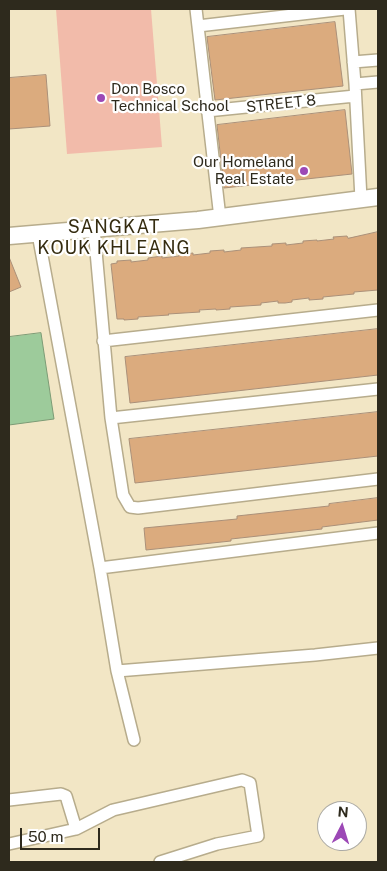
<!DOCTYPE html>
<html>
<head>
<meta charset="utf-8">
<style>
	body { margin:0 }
	#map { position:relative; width:387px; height:871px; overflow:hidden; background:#f2e6c5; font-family:"Public Sans",sans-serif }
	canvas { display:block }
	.frame { position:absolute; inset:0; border:10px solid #2e2a1d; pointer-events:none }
	.north { position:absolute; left:317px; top:801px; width:50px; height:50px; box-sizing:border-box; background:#fff; border:1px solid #abaaa5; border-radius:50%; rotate:5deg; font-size:14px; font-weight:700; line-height:20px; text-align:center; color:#2e2a1d }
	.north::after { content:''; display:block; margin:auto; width:18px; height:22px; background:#9c48b6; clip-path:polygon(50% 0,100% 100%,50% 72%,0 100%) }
	.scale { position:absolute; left:20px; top:828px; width:80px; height:22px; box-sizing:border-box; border:2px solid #2e2a1d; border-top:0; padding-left:6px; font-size:15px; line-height:18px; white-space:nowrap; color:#2e2a1d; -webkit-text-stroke:4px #fff; paint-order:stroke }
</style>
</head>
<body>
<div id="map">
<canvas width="387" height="871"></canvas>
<div class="frame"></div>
<div class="north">N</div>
<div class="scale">50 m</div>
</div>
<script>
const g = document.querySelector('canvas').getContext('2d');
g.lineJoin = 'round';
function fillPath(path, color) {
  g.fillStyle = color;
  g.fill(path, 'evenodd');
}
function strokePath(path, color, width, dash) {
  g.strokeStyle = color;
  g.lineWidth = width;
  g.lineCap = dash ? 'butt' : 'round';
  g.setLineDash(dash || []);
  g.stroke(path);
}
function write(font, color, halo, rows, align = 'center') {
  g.font = font + ' "Public Sans",sans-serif';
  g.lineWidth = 4.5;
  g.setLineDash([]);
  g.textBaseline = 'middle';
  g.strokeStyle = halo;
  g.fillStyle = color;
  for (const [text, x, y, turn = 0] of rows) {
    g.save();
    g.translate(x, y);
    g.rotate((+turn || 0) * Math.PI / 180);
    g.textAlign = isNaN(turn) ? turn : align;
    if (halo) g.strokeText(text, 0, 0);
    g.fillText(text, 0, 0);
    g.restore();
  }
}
fillPath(new Path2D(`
	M56,9H151L162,147L67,154Z`), '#f2bbaa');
const water = new Path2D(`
	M41,333L54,419L9,425V337Z`);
fillPath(water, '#9dcb9b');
strokePath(water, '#7c9b75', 1);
const building = new Path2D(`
	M335,22L343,86L215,100L207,37Z
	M46,75L50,126L9,129V78Z
	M345,110L352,174L224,188L217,125Z
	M378,232V290L354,292V294L323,297V299L309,300V298L292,300V302L285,303H278V301L261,303V305L230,307V309L216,310V309L199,310L200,312L168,314L169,315L138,317V319L124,320V319H117L111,264L117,263V261L131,260V262L148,260V258L162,256V258L179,256V254H186L193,253V255L210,253V251L224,250V252L241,250V248L272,246V244L286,243V245L303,243V241L317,240V241L334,239L333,237L347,236L348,238Z
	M9,257L21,287L9,292Z
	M378,329V375L130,403L125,357Z
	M378,412V456L135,483L129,439Z
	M378,498V520L322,527V529L231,539V541L146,550L144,528L237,519V516L329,506V504Z`);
fillPath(building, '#dbab7e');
strokePath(building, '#aa9079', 1);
const minor = new Path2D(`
	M196,9L220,218
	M349,9L355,84L361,199
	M198,26L345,9
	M353,62L378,60
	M355,84L378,82
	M207,111L355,96
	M94,229L111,418L123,495L130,507L138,508L378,479
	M38,234L100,568L117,671L134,740
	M103,341L378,310
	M111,418L378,389
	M100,568L378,533
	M117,671L315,655L378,648
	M9,800L61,794L66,796L76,829
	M9,844L76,829L113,810L242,780L250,783L258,836L217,844L160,862`);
const secondary = new Path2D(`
	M9,236L198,220L378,197`);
strokePath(minor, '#b7ac8c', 14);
strokePath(secondary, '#b7ac8c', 19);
strokePath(minor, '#fff', 11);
strokePath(secondary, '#fff', 16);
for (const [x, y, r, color] of [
	[101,98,5,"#9c48b6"],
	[304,171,5,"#9c48b6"]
]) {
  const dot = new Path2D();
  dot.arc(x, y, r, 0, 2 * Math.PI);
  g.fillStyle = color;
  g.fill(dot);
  strokePath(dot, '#fff', 2);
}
write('15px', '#2e2a1d', '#fff', [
	["Don Bosco",111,89],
	["Technical School",111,106],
	["Our Homeland",294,162,"right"],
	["Real Estate",294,179,"right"]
], 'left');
write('15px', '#2e2a1d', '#fff', [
	["STREET 8",281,104,-6]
]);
g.letterSpacing = '1px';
write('18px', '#352c10', '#fff', [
	["SANGKAT",114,227],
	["KOUK KHLEANG",114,248]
]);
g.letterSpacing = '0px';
</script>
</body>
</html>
